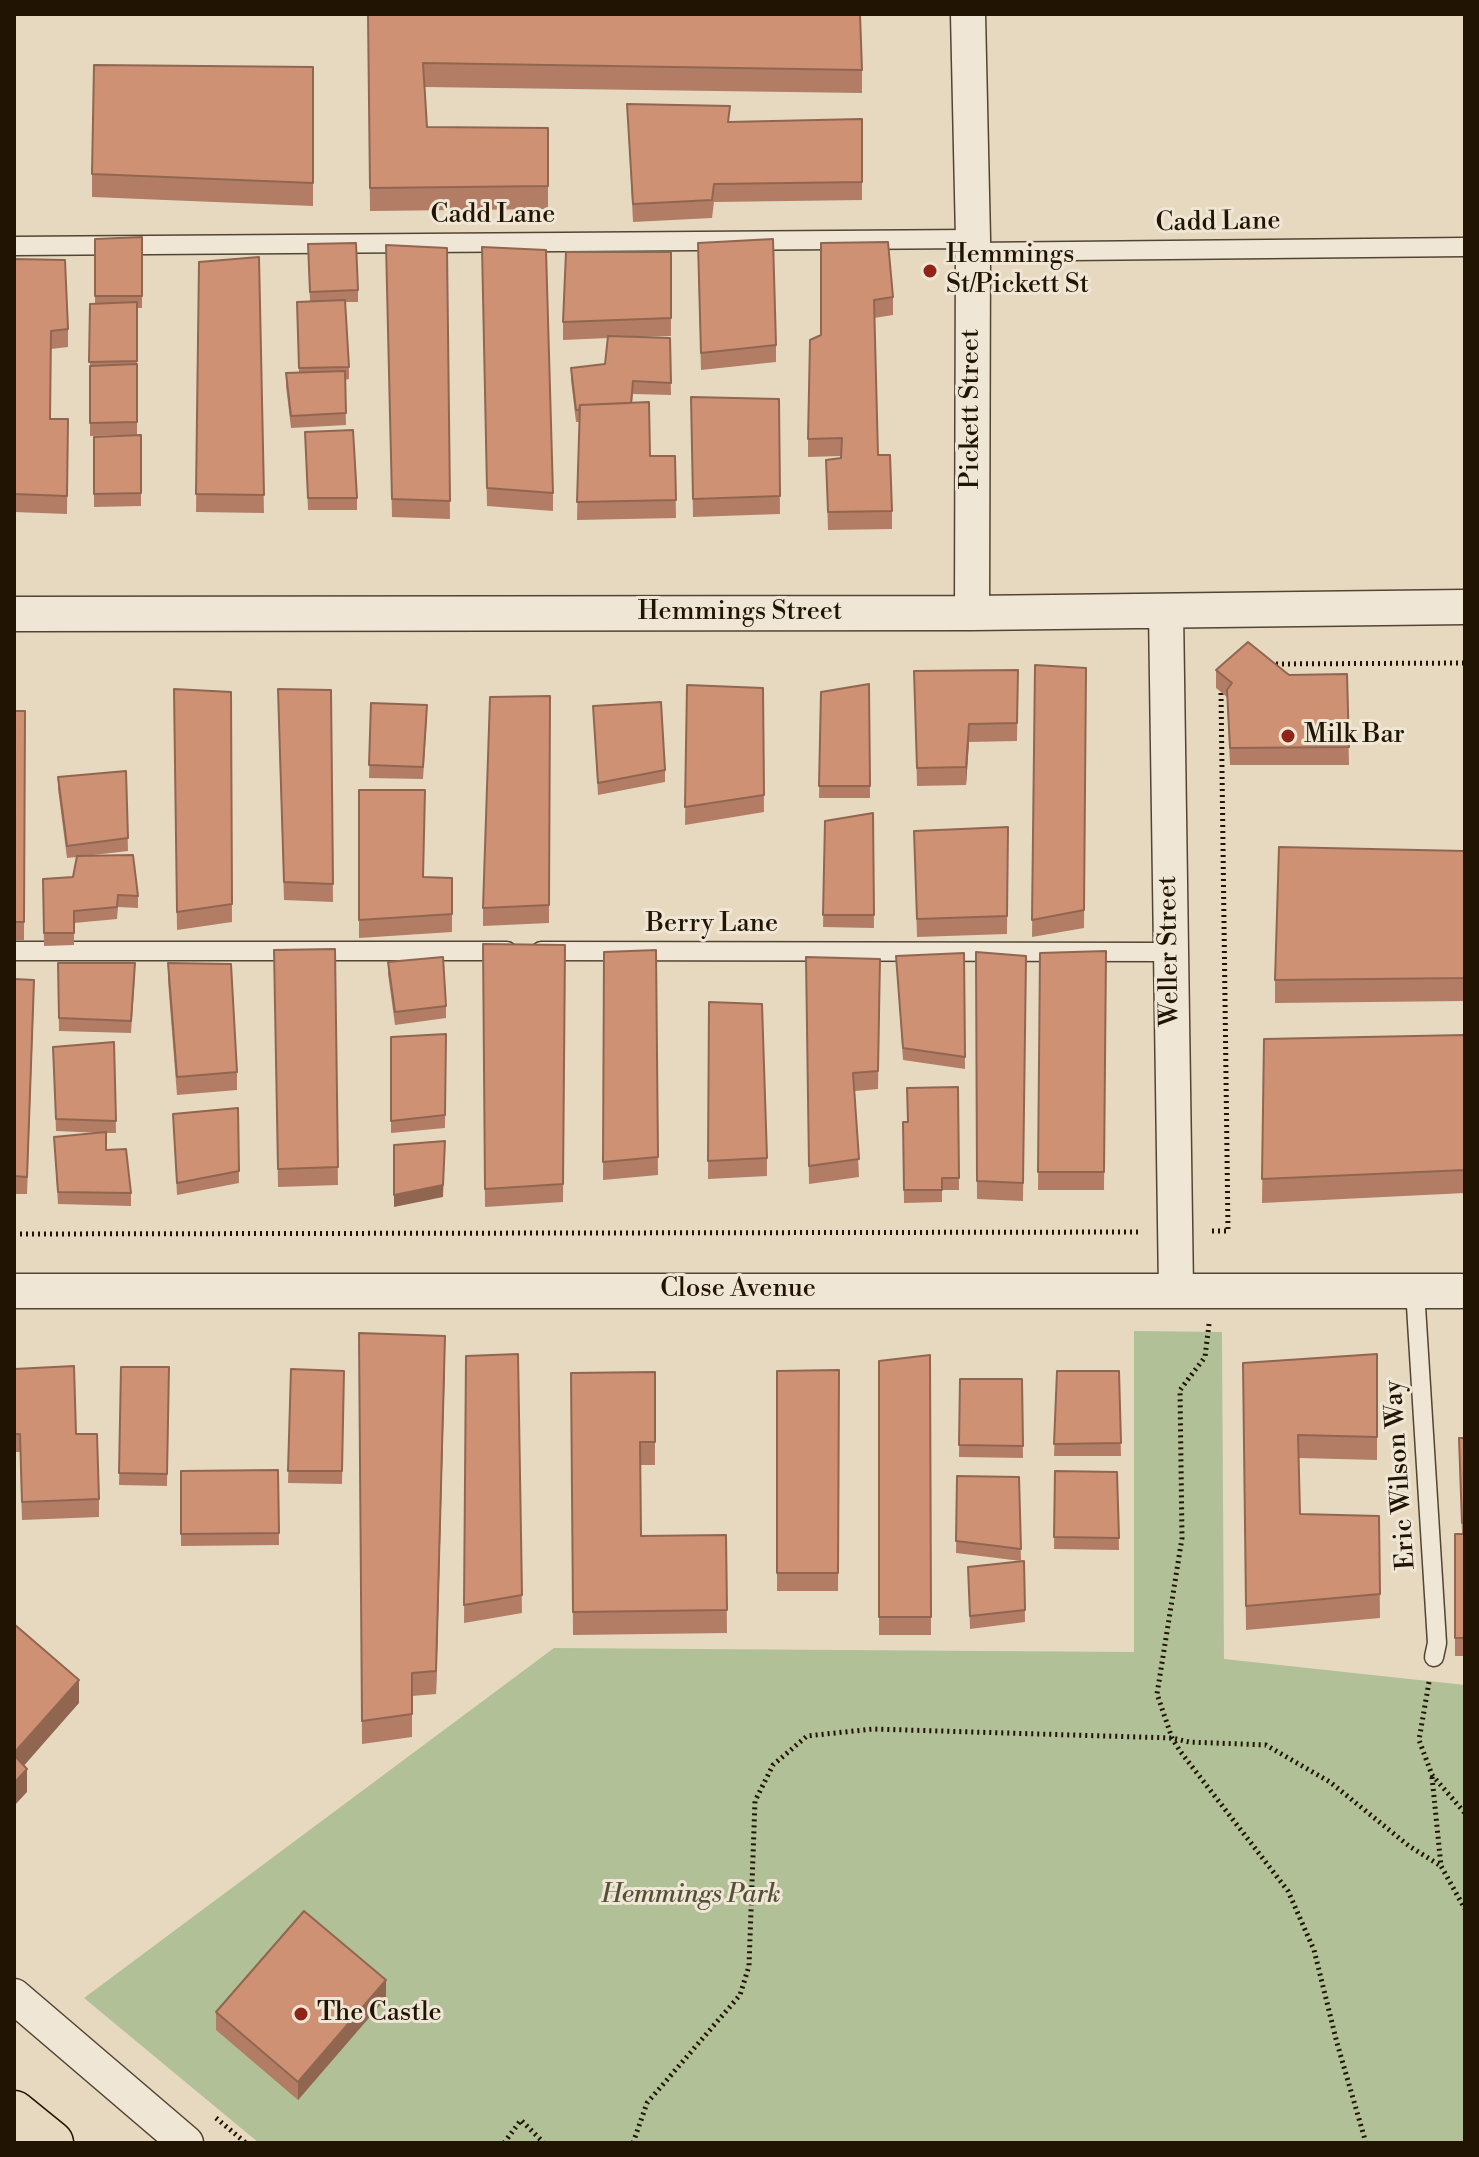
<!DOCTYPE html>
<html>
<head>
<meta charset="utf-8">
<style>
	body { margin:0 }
	#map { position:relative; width:1479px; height:2157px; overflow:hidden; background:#e7d9c0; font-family:"Libre Bodoni",serif }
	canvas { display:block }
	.frame { position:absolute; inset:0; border:16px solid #211402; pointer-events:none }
</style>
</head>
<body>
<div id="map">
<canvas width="1479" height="2157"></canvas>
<div class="frame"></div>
</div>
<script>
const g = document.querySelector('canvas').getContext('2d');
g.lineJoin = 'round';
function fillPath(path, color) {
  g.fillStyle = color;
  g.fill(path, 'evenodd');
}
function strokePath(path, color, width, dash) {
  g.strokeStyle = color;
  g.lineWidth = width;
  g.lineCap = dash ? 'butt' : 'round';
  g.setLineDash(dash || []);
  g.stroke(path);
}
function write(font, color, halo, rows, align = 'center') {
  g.font = font + ' "Libre Bodoni",serif';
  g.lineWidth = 6;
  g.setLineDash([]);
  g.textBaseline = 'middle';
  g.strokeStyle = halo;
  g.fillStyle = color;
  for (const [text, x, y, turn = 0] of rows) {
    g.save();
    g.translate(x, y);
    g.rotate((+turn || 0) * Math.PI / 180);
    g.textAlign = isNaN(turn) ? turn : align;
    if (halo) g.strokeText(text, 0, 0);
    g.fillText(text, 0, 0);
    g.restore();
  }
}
fillPath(new Path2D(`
	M1134,1331L1222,1332L1224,1659L1465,1685V2143H259L84,1998L554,1648L1134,1652Z`), '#b1c096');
const lane = new Path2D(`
	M14,246L973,239
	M972,252L1465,247
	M14,951H507
	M541,951L1169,952
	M1415,1290L1437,1643L1434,1657`);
const street = new Path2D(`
	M968,14L973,239L972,613
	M1166,611L1176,1290
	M14,614L972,613L1465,607
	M14,1291H1461
	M14,1996L186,2143`);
const highway = new Path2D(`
	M14,2113L51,2143`);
strokePath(lane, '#524532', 21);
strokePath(street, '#524532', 37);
strokePath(highway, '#211402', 47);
strokePath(new Path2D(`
	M1270,664L1465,663
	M1212,1231H1228L1221,692
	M14,1234L1142,1232
	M1209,1324L1205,1357L1180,1390L1182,1538L1157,1694L1172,1738L1180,1751L1288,1891L1314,1950L1337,2043L1366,2143
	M1429,1682L1419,1740L1432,1775L1465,1813
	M1432,1777L1441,1866L1465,1909
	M216,2118L246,2143
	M504,2143L521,2120L544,2143
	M633,2143L647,2103L740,1995L749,1966L755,1801L773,1765L807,1736L873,1729L1172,1738L1189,1742L1266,1745L1330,1782L1409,1846L1441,1866`), '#211402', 5, [2, 4]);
strokePath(lane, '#efe6d6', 18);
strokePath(street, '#efe6d6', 34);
strokePath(highway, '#e7d9c0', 44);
fillPath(new Path2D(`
	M368,14L862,70V93L425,87L427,127L548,128V209L370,211Z
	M313,67V206L92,197V174Z
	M627,104L730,122L862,119V200L714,202L712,218L633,222Z
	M142,237V308H137V435L90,436V304H95V239Z
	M888,242L893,297V315L874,318L878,455L892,511V529L828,530L826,460L841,458V456L808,457V439L821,335Z
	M308,244L358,290V302H345L349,367V379L345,380L346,425L291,428L286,386V373H299L297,302L310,301Z
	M386,245L447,248L450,519L392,517Z
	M482,247L553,493V511L487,506Z
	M671,252V336L636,337L670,338L671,395L633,394L632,403L650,456H675L676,518L577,520L579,422H576L571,380V368L605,364L608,338L563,340V322Z
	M259,257L264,513L196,512L199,262Z
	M14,259L68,329V347L51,349V419H68L67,514L14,512Z
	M698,261L776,345V362L701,370Z
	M691,397L779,399L780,514L693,517Z
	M305,432L357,498V510H308Z
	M141,435V506L94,507V437Z
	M1035,665L1086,668L1084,928L1032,937Z
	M1018,670L1017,741L969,742L966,785L917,786L914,671Z
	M1216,670L1289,675L1347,674L1349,765H1230L1227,697L1216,688Z
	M869,684L870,798H819L821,692Z
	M687,685L763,688L764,812L685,825Z
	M174,689L231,692L232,922L177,930Z
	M331,690L333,902L284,900L278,707Z
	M550,696L549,923L483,926V908Z
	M371,703L427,717L423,779L369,778Z
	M593,706L665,770V782L598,795Z
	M14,711H25L24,940H14Z
	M126,771L128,851L84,856L138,896V908L118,907L117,919L74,923V945L44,946L43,879L73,877L77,857L67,858L58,789V777Z
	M873,813L874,928L823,927L825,821Z
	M1008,827L1007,934L917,937L914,831Z
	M1465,851V1001L1275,1003V980Z
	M424,877L452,878V932L359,938V920Z
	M483,944L565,945L563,1202L485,1207Z
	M335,949L338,1185L278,1187L274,950Z
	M656,950L658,1175L603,1180L604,952Z
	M1106,951L1104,1190H1038L1040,953Z
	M976,952L1026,956L1023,1201L977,1199Z
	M964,953L965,1069L903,1060L896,956Z
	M806,957L880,959L878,1089L855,1091L859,1177L809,1184Z
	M388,962L446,1006V1018L395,1025L388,974Z
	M58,963L135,975L131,1033L59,1031Z
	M168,963L237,1072V1090L177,1095L168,981Z
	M14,979L34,998L27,1194H14Z
	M709,1002L767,1158V1176L708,1179Z
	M446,1034L445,1128L391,1133V1037Z
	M1465,1035V1193L1262,1203L1264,1039Z
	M114,1042L116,1133H106V1150L131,1193V1206L58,1204L54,1137L103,1133L56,1131L53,1047Z
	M958,1087L959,1190H942V1202L904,1203L903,1122H908Z
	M238,1108L239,1183L177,1195L173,1114Z
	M359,1333L445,1360L436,1694L412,1696V1737L362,1744Z
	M518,1354L522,1613L464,1623L466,1356Z
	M1377,1354V1460L1299,1458L1300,1514L1379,1516L1380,1618L1246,1630L1243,1363Z
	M930,1355L931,1635H879V1361Z
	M121,1367H169L167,1486L119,1485Z
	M14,1369L99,1499V1517L22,1520L20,1452H14Z
	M291,1369L344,1371L342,1484L288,1483Z
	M839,1370L838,1591H777V1371Z
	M1057,1371H1119L1121,1456H1054Z
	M655,1372V1465H640L641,1536L726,1535L727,1633L573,1635L571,1373Z
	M960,1379H1022L1023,1458L959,1457Z
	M1459,1438H1465V1656H1455V1534H1462Z
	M278,1470L279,1545L181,1546V1471Z
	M1055,1471L1117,1472L1119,1550L1054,1549Z
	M957,1476L1019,1477L1021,1561L956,1553Z
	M1024,1561L1025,1622L970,1629L968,1567Z
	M386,1998L298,2100L216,2030V2012Z`), '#b27d64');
fillPath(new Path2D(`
	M969,724V742L966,785V767Z
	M445,1141L443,1197L394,1207V1195Z
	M445,1336V1360L436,1694V1671Z
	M79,1680V1703L14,1777V1753Z
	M27,1769V1792L14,1806V1783Z
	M386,1980V1998L298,2100V2082Z`), '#916651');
const building = new Path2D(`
	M368,14H860L862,70L423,63L427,127L548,128V186L370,188Z
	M94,65L313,67V183L92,174Z
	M627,104L730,106L728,122L862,119V182L714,184L712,200L633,204Z
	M142,237V296H95V239Z
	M773,239L776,345L701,353L698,243Z
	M888,242L893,297L874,300L878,455H890L892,511L828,512L826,460L841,458L842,438L808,439L810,340L821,335V243Z
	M356,243L358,290L310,292L308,244Z
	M386,245L447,248L450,501L392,499Z
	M482,247L546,250L553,493L487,488Z
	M566,252H671V318L563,322Z
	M259,257L264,495L196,494L199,262Z
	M14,259L65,260L68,329L51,331L50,419H68L67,496L14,494Z
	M345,300L349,367L299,368L297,302Z
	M137,302V361L89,362L90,304Z
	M608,336L670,338L671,383L633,381L631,403L580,405L579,410H576L571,368L605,364Z
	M137,364V422L90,423V366Z
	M345,371L346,413L291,416L286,373Z
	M691,397L779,399L780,496L693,499Z
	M649,402L650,456H675L676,500L577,502L580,405Z
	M353,430L357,498H308L305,432Z
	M141,435V493L94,494V437Z
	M1248,642L1289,675L1347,674L1349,747L1230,748L1227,690L1232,683L1216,670Z
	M1035,665L1086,668L1084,910L1032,920Z
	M1018,670L1017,723L969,724L966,767L917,768L914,671Z
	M869,684L870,786H819L821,692Z
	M687,685L763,688L764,795L685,807Z
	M174,689L231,692L232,904L177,912Z
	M278,689L331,690L333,884L284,882Z
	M550,696L549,905L483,908L490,697Z
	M661,702L665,770L598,783L593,706Z
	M371,703L427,705L423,767L369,765Z
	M14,711H25L24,922H14Z
	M126,771L128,838L67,846L58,777Z
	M359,790H425L423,877L452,878V914L359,920Z
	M873,813L874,915H823L825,821Z
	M1008,827L1007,916L917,919L914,831Z
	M1279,847L1465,851V978L1275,980Z
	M133,855L138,896L118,895L117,907L74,911V933H44L43,879L73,877L77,856Z
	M483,944L565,945L563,1184L485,1189Z
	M335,949L338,1167L278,1169L274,950Z
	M656,950L658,1157L603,1162L604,952Z
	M1106,951L1104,1172H1038L1040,953Z
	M976,952L1026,956L1023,1183L977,1181Z
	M964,953L965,1057L903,1048L896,956Z
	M443,957L446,1006L395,1012L388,962Z
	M806,957L880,959L878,1071L853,1073L859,1159L809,1166Z
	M58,963H135L131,1021L59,1018Z
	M168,963L231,964L237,1072L177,1077Z
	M14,979L34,980L27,1177L14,1176Z
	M709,1002L762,1004L767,1158L708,1161Z
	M446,1034L445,1115L391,1121V1037Z
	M1465,1035V1170L1262,1179L1264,1039Z
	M114,1042L116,1121L56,1119L53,1047Z
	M958,1087L959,1178H942V1190H904L903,1122H908L907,1088Z
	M238,1108L239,1171L177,1183L173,1114Z
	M106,1132V1150L126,1149L131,1193L58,1192L54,1137Z
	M445,1141L443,1185L394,1195V1145Z
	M359,1333L445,1336L436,1671L412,1673V1714L362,1721Z
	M518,1354L522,1595L464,1605L466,1356Z
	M1377,1354V1437L1298,1435L1300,1514L1379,1516L1380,1594L1246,1606L1243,1363Z
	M930,1355L931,1617H879V1361Z
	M74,1366L76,1434H97L99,1499L22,1502L20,1434H14V1369Z
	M121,1367H169L167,1474L119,1473Z
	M291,1369L344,1371L342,1471H288Z
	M839,1370L838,1573H777V1371Z
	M1057,1371H1119L1121,1443L1054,1444Z
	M655,1372V1442H640L641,1536L726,1535L727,1610L573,1612L571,1373Z
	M960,1379H1022L1023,1446L959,1445Z
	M1459,1438H1465V1523H1462Z
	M278,1470L279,1533L181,1534V1471Z
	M1055,1471L1117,1472L1119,1538L1054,1537Z
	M957,1476L1019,1477L1021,1549L956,1541Z
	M1455,1534H1465V1638H1455Z
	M1024,1561L1025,1610L970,1616L968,1567Z
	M14,1624L79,1680L14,1753Z
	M14,1755L27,1769L14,1783Z
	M304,1911L386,1980L298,2082L216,2012Z`);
fillPath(building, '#cf9174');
strokePath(building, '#916651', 2);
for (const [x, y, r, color] of [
	[930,271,8,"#8f2418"],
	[1288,736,8,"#8f2418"],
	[301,2014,8,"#8f2418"]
]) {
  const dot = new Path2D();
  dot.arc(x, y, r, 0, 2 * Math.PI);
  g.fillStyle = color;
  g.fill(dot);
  strokePath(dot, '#efe6d6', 3);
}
write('26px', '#211402', '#efe6d6', [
	["Cadd Lane",493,216],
	["Cadd Lane",1218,223,-1],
	["Pickett Street",972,409,-90],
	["Hemmings Street",740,613],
	["Berry Lane",712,925],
	["Weller Street",1170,951,-91],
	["Close Avenue",738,1290],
	["Eric Wilson Way",1401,1475,-94]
]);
write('26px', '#211402', '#efe6d6', [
	["Hemmings",946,256],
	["St/Pickett St",946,286],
	["Milk Bar",1304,736],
	["The Castle",317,2014]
], 'left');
write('italic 26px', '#535036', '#efe6d6', [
	["Hemmings Park",691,1896]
]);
</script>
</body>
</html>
